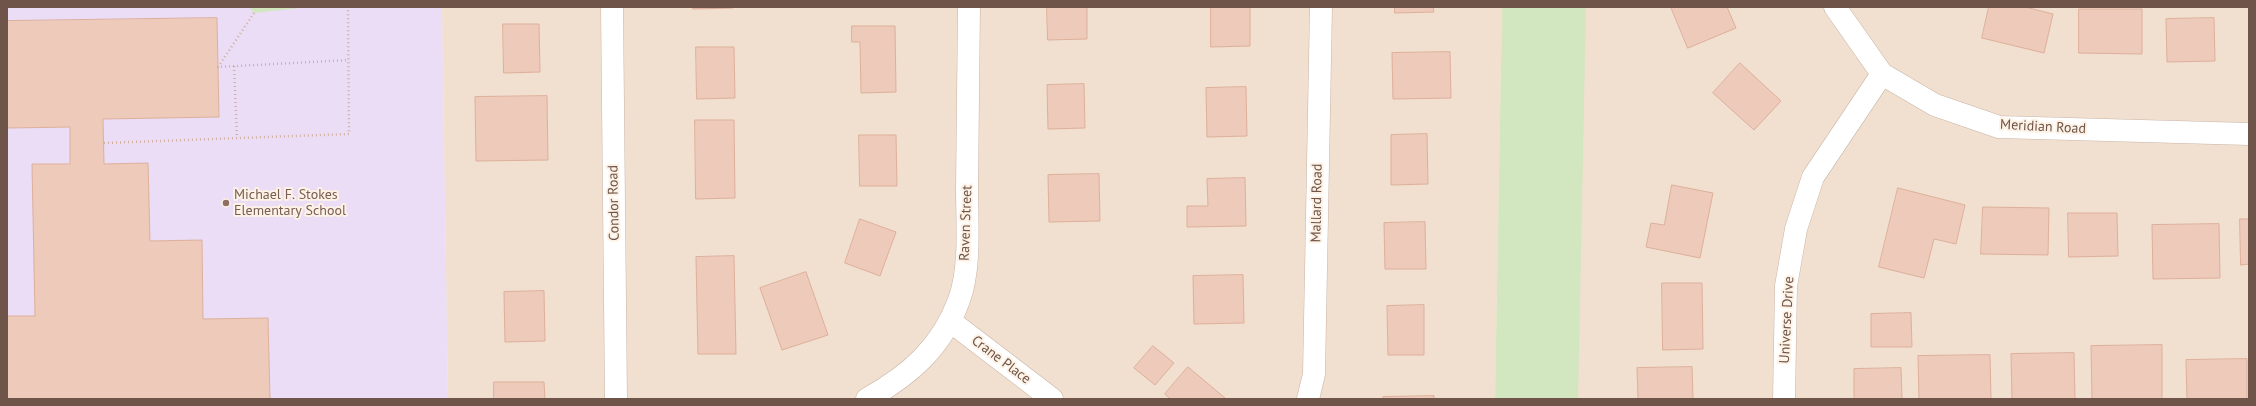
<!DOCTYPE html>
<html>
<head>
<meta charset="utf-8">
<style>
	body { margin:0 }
	#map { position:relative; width:2256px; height:406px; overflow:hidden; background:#faeee0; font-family:"PT Sans",sans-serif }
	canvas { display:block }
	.frame { position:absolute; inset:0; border:8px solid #6e5449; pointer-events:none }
</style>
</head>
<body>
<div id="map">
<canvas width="2256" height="406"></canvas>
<div class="frame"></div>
</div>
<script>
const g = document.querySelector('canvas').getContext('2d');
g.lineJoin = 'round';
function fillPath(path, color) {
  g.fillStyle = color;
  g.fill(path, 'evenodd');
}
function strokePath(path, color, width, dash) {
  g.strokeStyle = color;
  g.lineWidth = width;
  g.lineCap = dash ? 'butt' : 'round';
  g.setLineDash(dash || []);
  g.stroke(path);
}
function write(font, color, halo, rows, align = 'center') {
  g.font = font + ' "PT Sans",sans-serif';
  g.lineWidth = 4;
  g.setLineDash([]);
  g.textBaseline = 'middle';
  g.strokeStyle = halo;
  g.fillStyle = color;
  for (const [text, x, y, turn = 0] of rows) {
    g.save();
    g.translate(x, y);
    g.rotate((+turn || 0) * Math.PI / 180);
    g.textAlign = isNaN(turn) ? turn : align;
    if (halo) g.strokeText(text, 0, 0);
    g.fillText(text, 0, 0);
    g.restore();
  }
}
fillPath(new Path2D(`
	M442,7H1502L1495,399H448Z
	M1577,7H2249V399H1571Z`), '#f1dfcf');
fillPath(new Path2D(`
	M7,7H442L448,399H7Z`), '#ebddf6');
fillPath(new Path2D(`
	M249,7H310L254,13Z
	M1502,7H1586L1578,399H1495Z`), '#d2e6c0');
const building = new Path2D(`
	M693,7H733V8L693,9Z
	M1047,7H1087V39L1048,40Z
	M1211,7H1250V46L1211,47Z
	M1395,7H1433L1434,12L1395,13Z
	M1671,7H1727L1736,28L1688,48Z
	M1989,7H2025L2053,14L2044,53L1982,38Z
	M2079,9H2142V54L2079,53Z
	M217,18L219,117L103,119L104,164L148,163L150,241L202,240L203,319L268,318L270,399H7V316H35L32,164H70V127L7,128V21Z
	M2214,18L2215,61L2167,62L2166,19Z
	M503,24H539L540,72L504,73Z
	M852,26H895L896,92L861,93L860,42H852Z
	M696,47H734L735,98L697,99Z
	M1450,52L1451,98L1393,99L1392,53Z
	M1740,63L1781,101L1754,130L1713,93Z
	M1084,84L1085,128L1048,129L1047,85Z
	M1246,87L1247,136L1207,137L1206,88Z
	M547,96L548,160L476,161L475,97Z
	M695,120H734L735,198L696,199Z
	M1427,134L1428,184L1391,185V135Z
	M859,135H896L897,186H860Z
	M1099,174L1100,221L1049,222L1048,175Z
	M1245,178L1246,226L1187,227V206H1208L1207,179Z
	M1672,185L1713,193L1700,258L1646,247L1651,223L1664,225Z
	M1898,188L1965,205L1956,244L1934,239L1924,278L1879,267Z
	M1983,207L2049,208L2048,255L1981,254Z
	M2068,213H2117L2118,256L2069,257Z
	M860,219L896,232L880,276L845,263Z
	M2240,219H2249V264L2241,265Z
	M1425,222L1426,269H1385L1384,223Z
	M2219,224L2220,278L2153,279L2152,225Z
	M734,256L736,354H698L696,257Z
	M806,272L828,335L782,350L760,288Z
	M1243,275L1244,323L1194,324L1193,276Z
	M1662,283H1702L1703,349L1663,350Z
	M544,291L545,341L505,342L504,292Z
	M1424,305V355H1388L1387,306Z
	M1911,313L1912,347H1871V314Z
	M2162,345V399H2092L2091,346Z
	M1153,346L1174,363L1155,385L1134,368Z
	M2074,353L2075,399H2012L2011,354Z
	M1990,355L1991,399H1919L1918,356Z
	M2247,359V399H2187L2186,360Z
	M1188,367L1225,398L1224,399H1170L1165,394Z
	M1692,367L1693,399H1638L1637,368Z
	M1901,368L1902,399H1854V369Z
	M494,382H544L545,399H494Z
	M1434,396V399H1383V397Z`);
fillPath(building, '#edcaba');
strokePath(building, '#deb09b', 1);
const minor = new Path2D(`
	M612,7L616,399
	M1835,7L1882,74L1935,105L1999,127L2249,134
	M950,321L1052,399
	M867,399C910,375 942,347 959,300C971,268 967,222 967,188C968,128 968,67 969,7
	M1308,399L1314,374L1321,7
	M1784,399L1786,286L1796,229L1813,177L1882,74`);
strokePath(minor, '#c9b5a8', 23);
strokePath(new Path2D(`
	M254,13L218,67L349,60
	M234,66L237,138
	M104,143L349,134L348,7`), '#d1ae9e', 2.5, [1, 3]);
strokePath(minor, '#fff', 22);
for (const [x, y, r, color] of [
	[226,203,4,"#8d6e63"]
]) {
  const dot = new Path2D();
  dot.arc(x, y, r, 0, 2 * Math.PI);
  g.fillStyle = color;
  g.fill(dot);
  strokePath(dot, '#fdf2e5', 1.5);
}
write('14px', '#6e5449', '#fdf2e5', [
	["Meridian Road",2043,127,3],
	["Condor Road",614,203,-91],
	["Mallard Road",1317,203,-89],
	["Raven Street",966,223,-88],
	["Universe Drive",1787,320,-87],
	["Crane Place",1001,360,37]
]);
write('14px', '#785e54', '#fdf2e5', [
	["Michael F. Stokes",234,195],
	["Elementary School",234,211]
], 'left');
</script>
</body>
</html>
